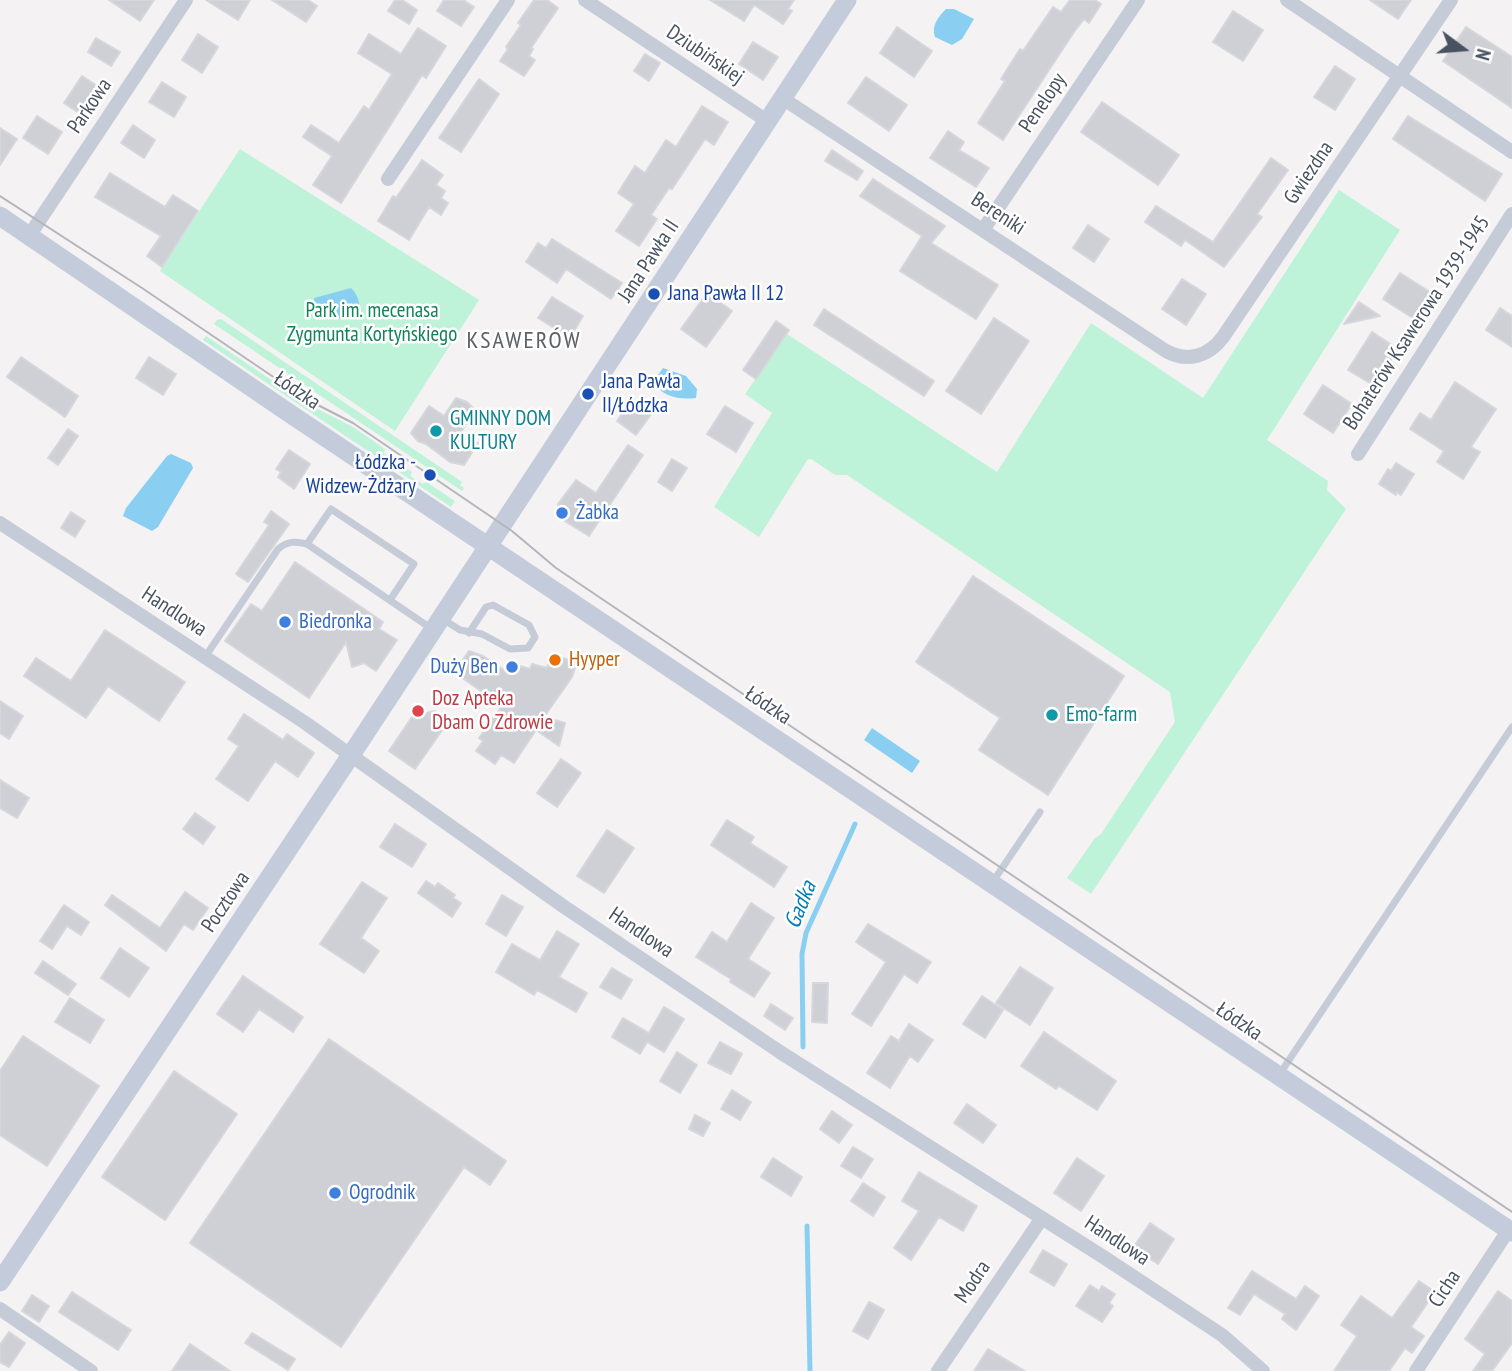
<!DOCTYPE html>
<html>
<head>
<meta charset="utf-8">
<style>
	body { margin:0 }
	#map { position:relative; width:1512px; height:1371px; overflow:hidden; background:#f4f2f2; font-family:"PT Sans Narrow",sans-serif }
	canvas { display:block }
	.north { position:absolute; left:1428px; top:14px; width:70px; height:70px; -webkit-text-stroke:5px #fff; paint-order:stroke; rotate:106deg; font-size:19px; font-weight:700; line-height:28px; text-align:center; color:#485261 }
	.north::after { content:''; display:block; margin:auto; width:24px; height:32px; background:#485261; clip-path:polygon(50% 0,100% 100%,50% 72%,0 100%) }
</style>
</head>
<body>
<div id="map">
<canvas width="1512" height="1371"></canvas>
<div class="north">N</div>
</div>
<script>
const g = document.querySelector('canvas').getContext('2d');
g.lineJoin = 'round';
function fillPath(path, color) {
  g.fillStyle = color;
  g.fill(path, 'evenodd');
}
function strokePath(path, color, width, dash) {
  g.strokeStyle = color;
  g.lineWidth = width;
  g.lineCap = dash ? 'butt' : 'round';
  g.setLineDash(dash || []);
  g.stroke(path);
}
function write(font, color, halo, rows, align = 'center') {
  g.font = font + ' "PT Sans Narrow",sans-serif';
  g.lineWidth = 5;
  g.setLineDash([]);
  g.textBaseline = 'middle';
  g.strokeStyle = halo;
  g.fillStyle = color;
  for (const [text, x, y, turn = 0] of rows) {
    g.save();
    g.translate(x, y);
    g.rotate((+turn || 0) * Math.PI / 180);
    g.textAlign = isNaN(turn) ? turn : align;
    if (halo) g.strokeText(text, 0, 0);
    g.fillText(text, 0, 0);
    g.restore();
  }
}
fillPath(new Path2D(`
	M240,149L479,300L395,431L160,271Z
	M1339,190L1400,230L1267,440L1328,481L1327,490L1346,509L1091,894L1067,878L1095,838L1101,834L1175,722L1170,692L847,475H835L811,459H808L759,537L714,507L772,413L745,394L787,334L997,472L1091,323L1203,398Z
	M221,319L462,482L460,485L464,488L462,491L214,324L217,320Z
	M206,336L304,402L353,427L385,449L383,453L412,472L410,476L423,484L426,482L455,501L451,507L203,340Z`), '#bff3d9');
fillPath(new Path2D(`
	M946,9H954L974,19L962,39L952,45L935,37C931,26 938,17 946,9Z
	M351,288C360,296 366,318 347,319C337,320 323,313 313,310L314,298Z
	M663,368L686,376L697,389L696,398C679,400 663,397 653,382Z
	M171,454L191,463L193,468L158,527L152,531L123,516L126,508L167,456Z
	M872,728L920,761L912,773L864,740Z`), '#8acff2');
strokePath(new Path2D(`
	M803,1047L802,954L806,933L855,824
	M807,1226L810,1371`), '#8acff2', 5);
const building = new Path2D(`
	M109,0H154L140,21Z
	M206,0H250L238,20Z
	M272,0H308L317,6L306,22Z
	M395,0H402L417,10L409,24L388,11Z
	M444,0H463L474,7L461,26L437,11Z
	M534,0H547L558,8L531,48L533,49L529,56L535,60L524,76L500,61L508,49L506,47L521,25L518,23Z
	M710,0H794L788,9L792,11L783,24L754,5L744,21Z
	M1070,0H1095L1101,4L1089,23L1084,19L1074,32L1003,140L978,123L1005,81L1001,79L1020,49L1023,51L1053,7L1061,12Z
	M1370,0H1411L1398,19Z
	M1233,11L1263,30L1243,61L1213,42Z
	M897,27L932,51L914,77L880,53Z
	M1466,27L1512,57V108L1443,61Z
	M418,28L446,46L426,78L422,75L341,203L313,185L332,156L303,137L311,125L339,143L364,106L369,110L392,74L358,53L369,34L401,54Z
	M198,34L218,47L202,73L182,60Z
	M96,38L120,52L111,66L88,52Z
	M753,42L778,57L763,80L739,64Z
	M645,54L660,63L649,81L634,71Z
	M1335,66L1355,79L1335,110L1314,97Z
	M82,76L103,90L85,117L64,103Z
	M866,77L907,105L889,131L848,103Z
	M479,79L499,94L461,152L439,138Z
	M162,82L186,97L174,117L149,102Z
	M1102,102L1179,155L1158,185L1081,132Z
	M702,106L728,122L714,145L705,139L672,189L669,188L651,215L657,219L639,246L616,231L634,204L618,193L635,166L645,173L666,140L676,147Z
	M37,116L62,132L48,154L23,138Z
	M1408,116L1502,174L1485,201L1393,139Z
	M133,125L155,140L144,158L121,143Z
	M0,128L17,139L0,165Z
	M948,131L964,142L959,150L989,168L976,187L930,158Z
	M832,150L863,171L857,180L825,161Z
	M1271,158L1288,170L1257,214L1262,217L1224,267L1185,240L1181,246L1145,222L1156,206L1213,242Z
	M422,160L443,175L436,185L445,191L441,198L448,203L441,215L429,207L409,240L378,221L393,196L396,198Z
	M110,173L165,207L173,195L198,211L162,267L147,256L161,236L95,197Z
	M873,179L945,226L931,243L998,285L976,319L900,271L922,236L860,196Z
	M1088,225L1109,239L1094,262L1073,248Z
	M552,239L622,283L611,299L566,269L557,283L526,262L538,243L546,248Z
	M1400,273L1433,294L1416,320L1383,299Z
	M1182,279L1206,294L1186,325L1162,309Z
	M707,293L732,311L706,347L681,329Z
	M552,297L583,316L570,338L538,318Z
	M1359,302L1380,316L1344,324Z
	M1500,308L1512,316V347L1486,330Z
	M824,309L934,381L924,396L814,325Z
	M994,318L1029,341L981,414L946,391Z
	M776,321L789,330L756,379L743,370Z
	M1372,332L1398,349L1375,386L1348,370Z
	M21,357L78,396L65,417L7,377Z
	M149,357L176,374L163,395L136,378Z
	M1455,382L1496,409L1471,447L1480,452L1463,479L1437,462L1444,451L1410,429L1420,413L1431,420Z
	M1323,385L1352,404L1333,433L1304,414Z
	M456,398L467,402L475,410L461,432L478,443L464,465L450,462L426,444L418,441L411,433L429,406L444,416Z
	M632,399L652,413L636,435L617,421Z
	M725,406L753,423L736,452L707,434Z
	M68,429L78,436L58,465L48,458Z
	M628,445L643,455L589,536L560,518L558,504L576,480L596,493Z
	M289,450L310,464L294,489L278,477L281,472L276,469Z
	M672,459L687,468L672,491L658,482Z
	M1396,463L1414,474L1401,495L1397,492L1396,495L1379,484L1388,469L1391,471Z
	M271,511L289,524L248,582L236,574L269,525L264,522Z
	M71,512L85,521L75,537L61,528Z
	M295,562L383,622L379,629L397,640L376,671L364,663L352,667L346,642L309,698L225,641L251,604L262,611Z
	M973,576L1124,676L1048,795L979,750L1000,718L916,662Z
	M105,630L185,682L159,721L108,686L86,718L24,676L36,658L71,681Z
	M469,651L483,656L507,672L509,663L530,669L532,664L547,668L551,655L577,662L572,677L544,717L565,723L559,746L536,730L514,763L501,755L495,764L476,751L483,741L479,738L502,706L454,672Z
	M0,701L23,716L9,739L0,733Z
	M418,708L426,713L435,711L437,720L445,726L415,769L389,751Z
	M244,714L283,740L287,734L314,753L298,777L275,761L248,801L216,779L239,746L228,739Z
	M561,759L581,773L557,807L537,793Z
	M0,780L29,798L17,818L0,808Z
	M195,813L215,827L203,844L183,829Z
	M727,820L754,837L750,843L787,867L774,887L711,845Z
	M395,824L426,844L412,867L380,847Z
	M607,830L634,848L604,893L577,876Z
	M426,881L435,887L438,883L455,895L453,898L461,903L452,917L418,893Z
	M362,882L387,898L361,938L379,951L364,973L320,944Z
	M185,892L208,908L193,930L184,924L166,951L105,905L112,895L160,928Z
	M502,895L523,907L506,936L486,924Z
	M751,903L774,918L748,959L770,973L754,997L730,982L731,979L696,957L712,932L727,942Z
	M64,905L89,922L81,935L67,926L52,949L40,941Z
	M868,924L931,962L917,983L904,974L871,1026L852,1014L886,962L856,942Z
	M557,931L579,944L559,977L587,993L576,1012L537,990L534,995L496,972L512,944L540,960Z
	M120,948L149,968L129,997L101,978Z
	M43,961L76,984L68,995L35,973Z
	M1020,967L1053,988L1030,1025L996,1003Z
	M612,968L632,980L621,999L600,987Z
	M243,976L303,1017L293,1032L259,1009L243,1032L217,1014Z
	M813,983H828L827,1023L812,1022Z
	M982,996L1003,1010L985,1038L963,1024Z
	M70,998L104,1020L90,1043L55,1022Z
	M771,1004L793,1018L785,1030L764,1016Z
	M664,1007L684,1019L664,1052L647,1042L640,1054L612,1037L623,1018L649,1033Z
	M909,1024L933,1040L918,1062L910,1056L890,1088L867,1073L891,1036L899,1041Z
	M1044,1032L1116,1081L1097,1110L1059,1086L1056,1089L1021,1066Z
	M23,1036L99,1086L47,1166L0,1135V1071Z
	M329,1039L506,1161L490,1185L464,1167L341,1347L190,1243Z
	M720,1042L742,1054L731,1074L708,1063Z
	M677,1052L697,1065L680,1093L660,1081Z
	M174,1071L237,1114L165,1220L102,1177Z
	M732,1090L751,1102L740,1120L721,1109Z
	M967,1104L996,1125L983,1143L954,1123Z
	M832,1111L852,1125L839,1143L820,1129Z
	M695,1115L710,1123L703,1136L689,1129Z
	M853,1147L873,1159L861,1178L841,1166Z
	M773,1158L802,1177L791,1196L761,1177Z
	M1077,1158L1104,1176L1081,1211L1054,1193Z
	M919,1172L977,1206L963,1231L939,1217L911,1260L894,1248L919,1211L902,1201Z
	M863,1183L885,1197L873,1216L851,1201Z
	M1150,1223L1174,1239L1158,1264L1133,1248Z
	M1043,1250L1067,1264L1054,1286L1030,1272Z
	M1252,1271L1296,1299L1305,1286L1319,1296L1296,1330L1282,1319L1285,1314L1254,1294L1240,1315L1228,1308Z
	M1419,1281L1435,1292L1411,1327L1424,1336L1412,1353L1405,1348L1389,1371H1334L1357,1336L1341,1325L1361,1296L1392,1318Z
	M1090,1285L1099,1291L1102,1286L1115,1294L1109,1303L1113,1306L1102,1322L1076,1306Z
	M1498,1291L1512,1301V1343L1492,1371H1473L1485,1354L1465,1339Z
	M72,1292L131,1330L118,1350L59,1312Z
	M32,1295L49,1306L39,1322L22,1311Z
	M869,1302L884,1310L868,1339L853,1331Z
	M9,1332L25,1343L9,1367L0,1362V1345Z
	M252,1333L295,1359L288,1370L245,1343Z
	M190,1344L230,1371H172Z
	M988,1349L1025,1371H974Z`);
fillPath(building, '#ced0d6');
strokePath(building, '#d6d7dd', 2);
strokePath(new Path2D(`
	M307,544L331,509L414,564L390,600
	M441,618L460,630L482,634L510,649L528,648L535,637L529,625L493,605L486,607L469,633
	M205,657L278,549C288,541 295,541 307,544L432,629
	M992,883L1040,812
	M1279,1075L1512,727`), '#c5ccd7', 7);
strokePath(new Path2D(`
	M585,0L767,121
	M1287,0L1512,152
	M782,98L1166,351C1188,363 1209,356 1223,337L1451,0
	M388,179L508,0
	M983,230L1138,0
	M29,236L186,0
	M1358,454L1512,214
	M0,523L304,722L563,906L780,1052L1105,1258L1222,1335L1263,1371
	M0,1309L91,1371
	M938,1371L1042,1218
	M1416,1371L1509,1229`), '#c5ccd7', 14);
strokePath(new Path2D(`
	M0,216L289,413L1512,1232
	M0,1282L351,755L847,0`), '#c4ccdb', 19);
strokePath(new Path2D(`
	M0,196L142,288L306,399L353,423L512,531L556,568L1512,1212`), '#b4b6bc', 2);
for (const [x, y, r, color] of [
	[654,294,7,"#1a4fb4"],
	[588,394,7,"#1a4fb4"],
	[436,431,7,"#0f9aa8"],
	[430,475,7,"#1a4fb4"],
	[562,513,7,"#3f7fe0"],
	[285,622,7,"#3f7fe0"],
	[555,660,7,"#e8710a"],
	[512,667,7,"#3f7fe0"],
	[418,711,7,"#e0444e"],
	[1052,715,7,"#0f9aa8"],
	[335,1193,7,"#3f7fe0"]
]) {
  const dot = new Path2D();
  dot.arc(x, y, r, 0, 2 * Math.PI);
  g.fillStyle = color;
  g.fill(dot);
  strokePath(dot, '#fff', 2.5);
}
write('21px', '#485261', '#fff', [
	["Dziubińskiej",705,55,34],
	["Penelopy",1043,103,-56],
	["Parkowa",90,106,-56],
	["Gwiezdna",1309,173,-56],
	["Bereniki",998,214,33],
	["Jana Pawła II",649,261,-57],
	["Bohaterów Ksawerowa 1939-1945",1417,323,-57],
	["Łódzka",297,391,34],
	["Handlowa",174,612,33],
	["Łódzka",768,706,34],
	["Pocztowa",226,902,-56],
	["Handlowa",641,933,34],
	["Łódzka",1239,1022,34],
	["Handlowa",1117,1241,33],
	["Modra",973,1282,-56],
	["Cicha",1445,1289,-57]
]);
write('21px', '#164399', '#fff', [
	["Jana Pawła II 12",668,294],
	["Jana Pawła",602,382],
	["II/Łódzka",602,406],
	["Łódzka -",416,463,"right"],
	["Widzew-Żdżary",416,487,"right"]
], 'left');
write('21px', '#128358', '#fff', [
	["Park im. mecenasa",372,311],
	["Zygmunta Kortyńskiego",372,335]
]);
write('21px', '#0d838f', '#fff', [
	["GMINNY DOM",450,419],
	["KULTURY",450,443],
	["Emo-farm",1066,715]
], 'left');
write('21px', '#366cbe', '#fff', [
	["Żabka",576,513],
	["Biedronka",299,622],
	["Duży Ben",498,667,"right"],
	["Ogrodnik",349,1193]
], 'left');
write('21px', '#c56008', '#fff', [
	["Hyyper",569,660]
], 'left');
write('21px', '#be3a42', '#fff', [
	["Doz Apteka",432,699],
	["Dbam O Zdrowie",432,723]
], 'left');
write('italic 23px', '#047cb8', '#fff', [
	["Gadka",801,905,-68]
]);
g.letterSpacing = '2px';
write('24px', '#5e6167', '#fff', [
	["KSAWERÓW",524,341]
]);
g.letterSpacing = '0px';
</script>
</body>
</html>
